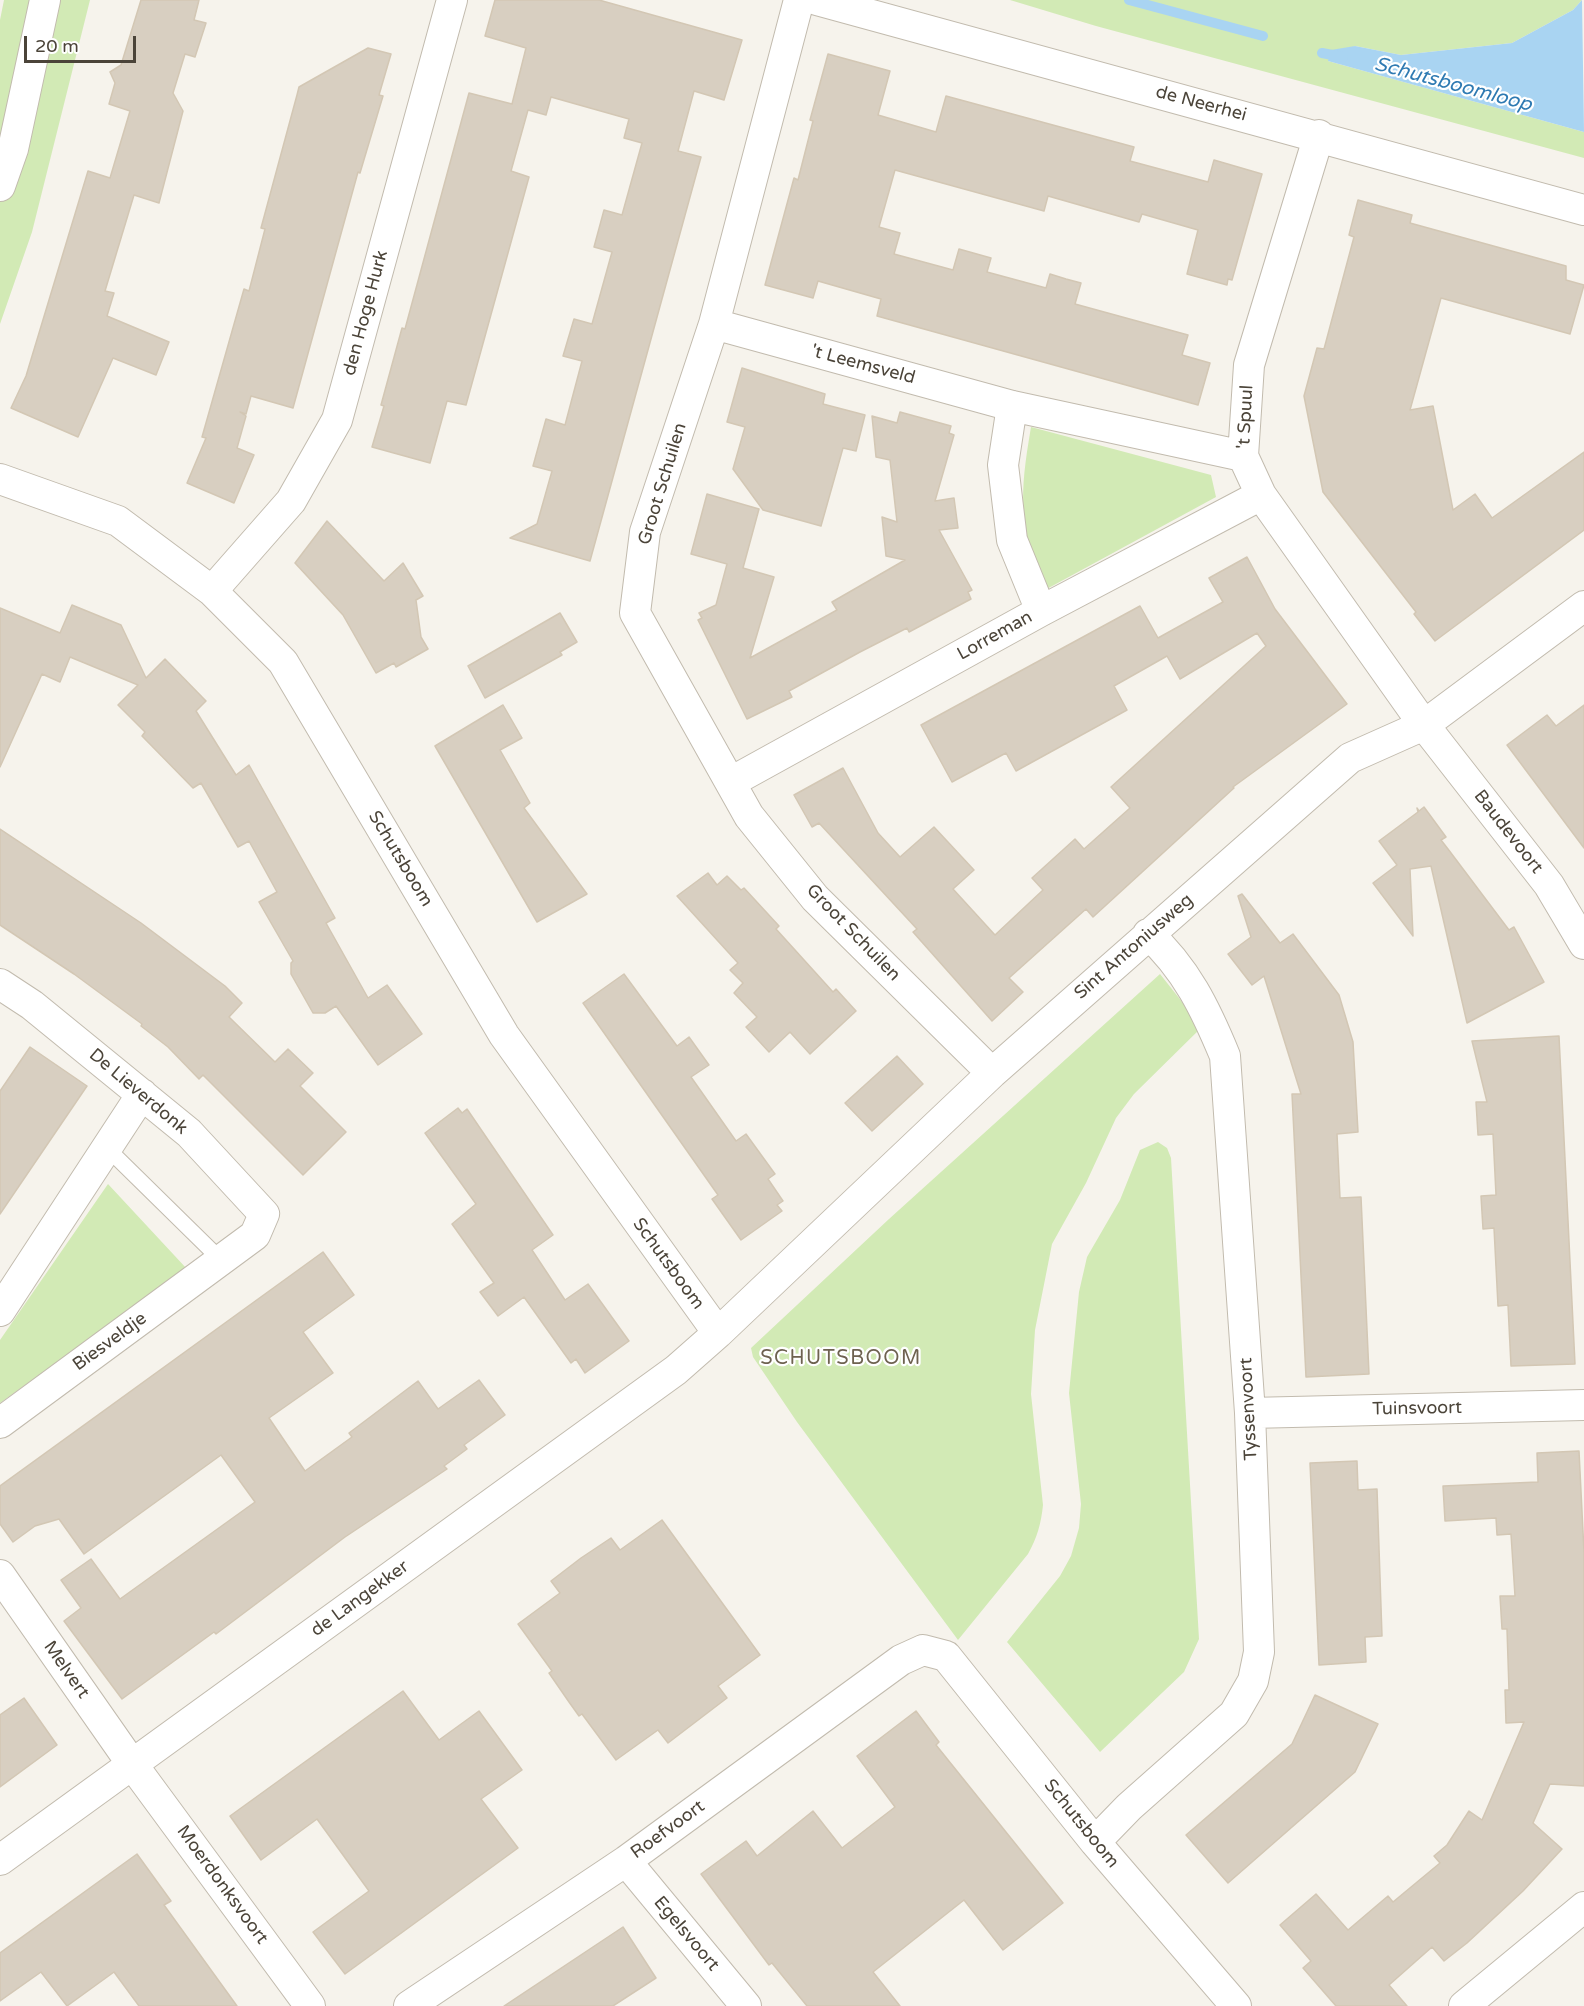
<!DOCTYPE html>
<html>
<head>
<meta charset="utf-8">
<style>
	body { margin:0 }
	#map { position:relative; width:1584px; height:2006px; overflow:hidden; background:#f6f3ec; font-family:"Varela Round",sans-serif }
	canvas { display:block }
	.scale { position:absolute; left:24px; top:36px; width:112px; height:27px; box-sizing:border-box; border:3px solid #4b4439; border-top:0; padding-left:8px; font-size:18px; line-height:21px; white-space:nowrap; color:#4b4439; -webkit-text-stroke:4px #fff; paint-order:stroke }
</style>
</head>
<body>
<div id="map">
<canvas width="1584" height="2006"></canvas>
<div class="scale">20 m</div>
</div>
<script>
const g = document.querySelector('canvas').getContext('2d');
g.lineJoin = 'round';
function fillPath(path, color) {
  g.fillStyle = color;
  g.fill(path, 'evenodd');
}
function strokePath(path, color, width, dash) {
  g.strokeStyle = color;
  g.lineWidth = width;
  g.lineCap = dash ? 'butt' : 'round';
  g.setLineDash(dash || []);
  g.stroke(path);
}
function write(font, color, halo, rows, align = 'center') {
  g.font = font + ' "Varela Round",sans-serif';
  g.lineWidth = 4.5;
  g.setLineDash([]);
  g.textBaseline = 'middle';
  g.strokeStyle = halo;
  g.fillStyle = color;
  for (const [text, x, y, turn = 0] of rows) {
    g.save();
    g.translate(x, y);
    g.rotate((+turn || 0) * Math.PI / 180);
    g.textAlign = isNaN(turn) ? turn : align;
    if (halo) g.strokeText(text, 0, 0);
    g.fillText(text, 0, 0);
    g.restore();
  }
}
fillPath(new Path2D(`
	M4,0H90L32,232L0,324V20Z
	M1010,0H1582L1573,10L1512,43L1401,55L1355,46L1328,61L1584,132V158L1096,26Z
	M1031,427L1211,475L1216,497L1043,591C1019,523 1019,497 1031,427Z
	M1160,974L1202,1027L1134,1094L1116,1118L1086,1183L1052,1244L1035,1330L1031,1394L1043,1505C1041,1524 1037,1538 1028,1554L958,1640L797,1422L753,1357L751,1348L889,1219Z
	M1158,1142L1167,1148L1171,1158L1199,1639L1184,1672L1100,1752L1007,1642L1060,1576L1071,1556L1079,1528L1081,1504L1069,1393L1079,1292L1087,1257L1120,1200L1140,1150Z
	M108,1184L187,1269L0,1403V1340Z`), '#d2eab5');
fillPath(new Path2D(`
	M1582,0L1584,132L1328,61L1331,50L1355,46L1401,55L1512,43L1573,10Z`), '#a9d4f2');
strokePath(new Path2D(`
	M1129,0L1263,36
	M1322,53L1343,57`), '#a9d4f2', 10);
const building = new Path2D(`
	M141,0H199L194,20L206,23L195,57L185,54L173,93L183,111L159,203L134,195L105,291L114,293L107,316L169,342L156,375L113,358L78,437L11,408L26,376L88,171L110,178L130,111L109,104L115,83L110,72L121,65Z
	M495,0H599L742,40L724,100L694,91L678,151L701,157L590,561L510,538L537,524L552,471L533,466L546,419L565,425L582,361L563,356L574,319L592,324L612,252L594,247L604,210L622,215L642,143L624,138L629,119L551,97L546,115L528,110L511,171L529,177L466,405L447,401L430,463L372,447L384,406L381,405L402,328L405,329L469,93L512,104L526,48L485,36Z
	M368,48L391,54L379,95L383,96L360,173L358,172L293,408L251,396L246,414L240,412L246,416L237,448L254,455L234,503L187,483L206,438L202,437L244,289L249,291L265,229L261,228L297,95L299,87Z
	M828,54L890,71L878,115L936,132L946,96L1134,147L1130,161L1208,182L1214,160L1262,174L1232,280L1228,279L1227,285L1187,274L1198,230L1142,214L1139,222L1048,196L1044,211L895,170L879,227L900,233L894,254L953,270L959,249L991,258L987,272L1046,288L1050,274L1066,279L1081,283L1075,304L1188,335L1182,355L1210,363L1198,405L877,316L881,299L818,281L813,298L765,285L794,178L798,180L813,121L810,120Z
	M1358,200L1412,215L1410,223L1566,266V280L1584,285L1570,334L1441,298L1410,410L1433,406L1453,510L1475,494L1492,518L1584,452V530L1435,641L1414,614L1416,612L1323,492L1304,396L1317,348L1324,349L1354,237L1349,235Z
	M742,368L825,394L823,404L865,415L856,451L843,448L821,526L763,510L733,469L745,427L727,422Z
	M900,412L951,426L949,433L954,435L935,501L954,498L958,528L939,530L972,590L968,592L971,599L909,632L907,628L860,652L789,691L792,697L747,719L698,620L702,618L699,613L716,605L727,564L691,554L707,494L759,509L743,568L774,577L750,658L837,610L832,602L905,560L886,556L882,517L897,522L890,460L876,457L872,416L897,423Z
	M327,521L384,581L403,563L423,596L416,600L421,637L428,649L396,667L394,663L376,673L343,615L295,563Z
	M1247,557L1275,609L1347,704L1233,787L1234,788L1093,917L1086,909L1009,978L1023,992L992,1021L913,932L917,929L819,823L812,827L794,795L843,768L878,833L900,857L934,827L974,870L953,889L995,935L1043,890L1032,878L1075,839L1084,849L1130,808L1111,787L1266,646L1257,633L1180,679L1167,656L1114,686L1127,710L1016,771L1006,753L952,782L921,725L1140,606L1158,638L1223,602L1209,578Z
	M72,605L121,625L146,678L165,659L206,701L196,711L236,775L249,765L335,918L326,923L368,998L387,985L422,1034L378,1065L336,1006L325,1013H313L291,974V963L293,961L259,902L277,892L249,841L238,847L201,783L193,788L142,736L145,732L118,705L138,685L70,657L60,682L42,674L0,767V608L60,633Z
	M560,613L577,642L560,652L562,655L485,698L468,666Z
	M503,705L522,738L500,750L530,803L524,808L587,894L537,922L435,746Z
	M1584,705V848L1507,745L1547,715L1556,726Z
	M1424,807L1446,837L1441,840L1448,849L1509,930L1514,927L1544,982L1467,1023L1431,866L1410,869L1413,936L1373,883L1397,865L1379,841L1418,812L1417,808L1419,811Z
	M0,829L141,923L225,986L242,1003L229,1017L275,1062L288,1049L313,1073L300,1086L346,1132L303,1175L203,1075L199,1079L168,1047L141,1026L142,1024L74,974L0,925Z
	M708,873L717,885L727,876L741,890L744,888L779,926L776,929L833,992L836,989L856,1011L810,1054L790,1032L769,1052L746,1027L757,1017L734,993L743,983L730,970L738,963L677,896Z
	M1242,894L1280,943L1293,934L1339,995L1353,1042L1358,1132L1337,1134L1340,1198L1361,1197L1369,1374L1306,1377L1292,1094H1301L1264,976L1252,985L1228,954L1251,937L1238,896Z
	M624,974L677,1046L689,1037L709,1065L691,1077L736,1141L746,1134L775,1174L768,1179L783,1201L777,1205L782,1211L741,1240L712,1199L718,1195L583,1003Z
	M1559,1036L1575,1364L1511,1366L1508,1305L1498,1306L1494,1228L1483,1229L1481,1196L1496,1195L1493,1134L1478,1135L1476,1102H1487L1472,1041Z
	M30,1047L87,1086L0,1214V1091Z
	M897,1056L923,1084L872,1131L845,1103Z
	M458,1108L462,1113L467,1109L553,1235L532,1250L565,1300L588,1284L629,1341L585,1373L576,1359L571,1363L524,1297L498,1316L480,1292L494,1283L452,1224L476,1204L425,1133Z
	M323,1252L354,1295L303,1332L333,1373L269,1418L305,1471L352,1437L349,1433L418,1381L438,1409L479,1380L505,1415L464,1445L467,1449L444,1466L447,1469L345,1537L216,1634L214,1632L122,1699L64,1621L81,1608L61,1580L91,1559L120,1599L255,1502L221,1455L84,1554L59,1519L35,1526L13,1542L0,1524V1486Z
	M1579,1451L1584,1552V1786L1550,1784L1533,1823L1562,1849L1523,1891L1467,1943L1444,1961L1432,1947L1389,1985L1407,2006H1336L1303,1968L1311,1961L1280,1925L1316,1894L1348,1930L1388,1896L1393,1902L1440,1863L1434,1856L1447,1845L1469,1811L1482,1820L1524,1722L1506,1723L1505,1690H1509L1507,1629H1502L1500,1596H1515L1511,1534L1497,1535L1496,1518L1445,1521L1443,1486L1538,1482L1537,1453Z
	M1357,1461L1358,1490L1377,1489L1382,1636L1365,1637L1366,1662L1319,1665L1310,1463Z
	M662,1520L760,1655L718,1686L727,1698L668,1743L658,1730L616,1760L582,1714L579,1716L569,1702L549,1673L552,1671L518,1624L560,1593L551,1581L581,1558L611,1538L620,1550Z
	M403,1691L439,1740L479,1711L522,1770L481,1799L518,1848L345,1974L313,1932L369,1891L317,1819L261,1860L230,1816Z
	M1315,1695L1378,1724L1355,1772L1228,1883L1186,1835L1292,1744Z
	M24,1698L57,1745L0,1787V1715Z
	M916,1711L939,1742L936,1745L1063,1903L1003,1950L964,1900L873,1972L900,2006H807L772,1963L769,1965L701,1874L746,1841L757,1856L813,1811L842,1848L895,1807L857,1756Z
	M137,1854L171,1901L164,1905L237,2006H139L114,1972L67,2006L41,1972L0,2001V1953Z
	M623,1927L656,1978L613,2006H504Z`);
fillPath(building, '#d8cfc1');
strokePath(building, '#d3c7b4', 1.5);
const service = new Path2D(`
	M108,1149L221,1260`);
const minor = new Path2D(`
	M799,0L714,324L645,532L635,613L749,816L815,898L992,1073
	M817,0L1584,210
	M1319,135L1249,365L1243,456L1261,495L1424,725L1549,885L1584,944
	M0,186L13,149L45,0
	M714,324L1012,406L1243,456
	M1012,406L1003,465L1012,540L1041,611
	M0,479L118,521L212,591L283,662L504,1035L718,1333
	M212,591L291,501L337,420L452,0
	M731,782L1041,611L1261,495
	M0,984L32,1005L189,1133L264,1214L255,1235L0,1423
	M0,1311L142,1094
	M1250,1413L1584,1405
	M0,1575L132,1764L310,2006
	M1095,1842L1129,1807L1234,1714L1253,1681L1259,1652L1250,1413L1225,1056C1206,1010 1186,968 1148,934
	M0,1860L676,1370L718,1333L992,1073L1350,758L1424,725L1584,606
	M626,1861L746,2006
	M409,2006L626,1861L901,1660L923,1650L946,1656L1095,1842L1236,2006
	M1464,2006L1584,1907`);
strokePath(service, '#c2bbae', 17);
strokePath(minor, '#c2bbae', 32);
strokePath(service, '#fff', 15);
strokePath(minor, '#fff', 30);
write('18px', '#4b4439', '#fff', [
	["de Neerhei",1201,104,15],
	["den Hoge Hurk",366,313,-75],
	["'t Leemsveld",863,365,15],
	["'t Spuul",1246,417,-87],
	["Groot Schuilen",663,484,-73],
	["Lorreman",995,636,-29],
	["Baudevoort",1508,832,52],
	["Schutsboom",400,859,59],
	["Groot Schuilen",853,933,46],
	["Sint Antoniusweg",1134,947,-41],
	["De Lieverdonk",138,1092,40],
	["Schutsboom",668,1264,54],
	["Biesveldje",110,1342,-36],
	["Tyssenvoort",1249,1409,-93],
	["Tuinsvoort",1417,1409,-1],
	["de Langekker",360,1599,-36],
	["Melvert",66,1670,55],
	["Schutsboom",1081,1824,51],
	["Roefvoort",668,1830,-36],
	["Moerdonksvoort",222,1885,54],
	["Egelsvoort",686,1934,50]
]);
write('italic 20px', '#2e7ab2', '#fff', [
	["Schutsboomloop",1453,85,15]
]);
g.letterSpacing = '1.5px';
write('20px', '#6e6250', '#fff', [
	["SCHUTSBOOM",841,1359]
]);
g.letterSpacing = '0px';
</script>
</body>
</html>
